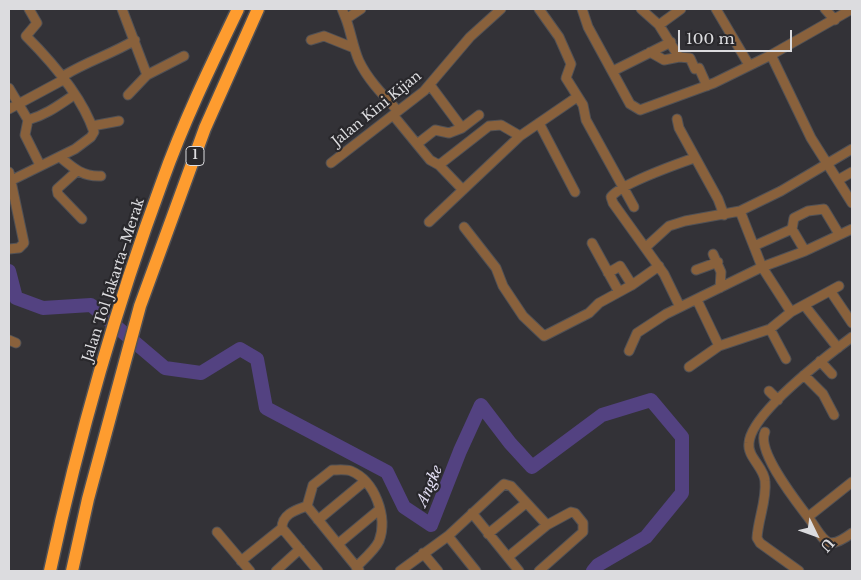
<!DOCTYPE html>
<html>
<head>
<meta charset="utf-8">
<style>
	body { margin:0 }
	#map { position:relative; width:861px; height:580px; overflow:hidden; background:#333237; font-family:"Libre Baskerville",serif }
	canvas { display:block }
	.frame { position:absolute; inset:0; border:10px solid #dcdcdf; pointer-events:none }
	.north { position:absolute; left:791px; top:510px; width:50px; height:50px; -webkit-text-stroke:4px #29282c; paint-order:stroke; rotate:132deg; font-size:14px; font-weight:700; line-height:20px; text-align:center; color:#dcdcdf }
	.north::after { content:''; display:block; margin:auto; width:18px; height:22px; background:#dcdcdf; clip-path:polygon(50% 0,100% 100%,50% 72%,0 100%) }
	.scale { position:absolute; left:678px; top:30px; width:114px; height:22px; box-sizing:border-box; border:2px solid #dcdcdf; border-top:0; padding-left:6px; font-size:15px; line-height:18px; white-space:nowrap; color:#dcdcdf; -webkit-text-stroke:4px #29282c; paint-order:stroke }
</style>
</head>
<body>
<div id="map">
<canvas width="861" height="580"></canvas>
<div class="frame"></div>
<div class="north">U</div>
<div class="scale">100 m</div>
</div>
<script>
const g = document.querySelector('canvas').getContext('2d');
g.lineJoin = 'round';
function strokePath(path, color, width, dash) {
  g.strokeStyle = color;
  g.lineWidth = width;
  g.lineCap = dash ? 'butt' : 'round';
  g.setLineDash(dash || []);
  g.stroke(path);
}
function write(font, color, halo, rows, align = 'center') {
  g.font = font + ' "Libre Baskerville",serif';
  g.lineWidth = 4.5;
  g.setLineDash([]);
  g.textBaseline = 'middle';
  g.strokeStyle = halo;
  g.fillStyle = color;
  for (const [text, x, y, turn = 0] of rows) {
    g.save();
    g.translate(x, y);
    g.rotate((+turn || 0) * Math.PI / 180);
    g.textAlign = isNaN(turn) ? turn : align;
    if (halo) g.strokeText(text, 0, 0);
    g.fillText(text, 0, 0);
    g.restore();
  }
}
strokePath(new Path2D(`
	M9,271L16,298L43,308L91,305L165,368L201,373L240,349L257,359L266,408L387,472L404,507L431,525L460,451L481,405L510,443L532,467L602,415L651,400L682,437V493L646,537L598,565L593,571`), '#534281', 14);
const minor = new Path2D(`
	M122,9L147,75
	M342,9L346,19
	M361,9L346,19C351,32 353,48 359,61C368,80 384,96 398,111
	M539,9L559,37L571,64L566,78L583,105L586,120L634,207
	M582,9L588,27L630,104L640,110L714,83L771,55L852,9
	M641,9L659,25L679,57
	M716,9L749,65
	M825,9L835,20
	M659,25L681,9
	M311,40L324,36L354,48
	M650,52L664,60L679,57L690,58L695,69L699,68L707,86
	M771,55L811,138L852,203
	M613,71L671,42
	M63,80L65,75C88,61 112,54 135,40
	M430,85L462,128
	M9,88L28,120L25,135L40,165
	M128,95L147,75L184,56
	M9,109L63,80
	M393,115L430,160L439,165L463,190
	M677,119L679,128L718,199L724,215
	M28,120C46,115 59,105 74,95
	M539,123L575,192
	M92,126L119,121
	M417,144L435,130L449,133L462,128L479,115
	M60,157C73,168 83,177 101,176
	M331,163L424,91L470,37L501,9
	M439,165L489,126L501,125L520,136
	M77,171L57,189L58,194L82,219
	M9,172L24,243L19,248L9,249
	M12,180L75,149L91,137L94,132C82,96 52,62 26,36L37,23L29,9
	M838,180L852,172
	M740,211L762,267L791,312
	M429,222L520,136L577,97
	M464,227L496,268L503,286L523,316L544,336L589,313L599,303L632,285L659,266
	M592,243L619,292
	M754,246L792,229
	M646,247L669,226L685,221L740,211L781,191L852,149
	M805,251L792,229L794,218L808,211L824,209L839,234
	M713,254L721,272L720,288
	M696,270L718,262
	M608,273L620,266L632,285
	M831,292L852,323
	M697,300L719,346
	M805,306L838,348
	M680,307L664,274L613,203L611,197C620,184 677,164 694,158
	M770,329L786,359
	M9,340L16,343
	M629,351L637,333L666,314L762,267L805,251L852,229
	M820,361L832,374
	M689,367L719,346L770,329L791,312L839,286
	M804,375L823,394L834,415
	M769,391L778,400
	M765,432C756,451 796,501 808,517
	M852,482L808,517C825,540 825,553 852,533
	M307,506L313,485L332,470C338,470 346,469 351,471C375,481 388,517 379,541C375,550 364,559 356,567
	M307,506C296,510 282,514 282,528L318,571
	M307,506L359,570
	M472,513L519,571
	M318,520L365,481
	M217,532L250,571
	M488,534L526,503
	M448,536L476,571
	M338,544L380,509
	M423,553L438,571
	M508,557L547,525L571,512L575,513L583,523V532L539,571
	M241,561L282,528
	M276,571L300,549
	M400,571L448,536L504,484L511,486L547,525
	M799,571L760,543L757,538C758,519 767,500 765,481C764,467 747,457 749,443C751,413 828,355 852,337`);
const highway = new Path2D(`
	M50,571C78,440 115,309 162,182C183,123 211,65 238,9
	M72,571L88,499L140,306L205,128L258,9`);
strokePath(minor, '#515155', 11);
strokePath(highway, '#515155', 15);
strokePath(minor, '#89613c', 9);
strokePath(highway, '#fe9c2f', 12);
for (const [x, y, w] of [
	[195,156,18]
]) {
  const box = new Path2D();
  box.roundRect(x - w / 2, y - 9.5, w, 19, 4);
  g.fillStyle = '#29282c';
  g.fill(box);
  strokePath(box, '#dcdcdf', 1);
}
write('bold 12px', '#dcdcdf', null, [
	["1",195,156]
]);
write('14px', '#dcdcdf', '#29282c', [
	["Jalan Kini Kijan",377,109,-39],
	["Jalan Tol Jakarta–Merak",114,280,-72]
]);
write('italic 15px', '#e0dcf0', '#29282c', [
	["Angke",430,486,-67]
]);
</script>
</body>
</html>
